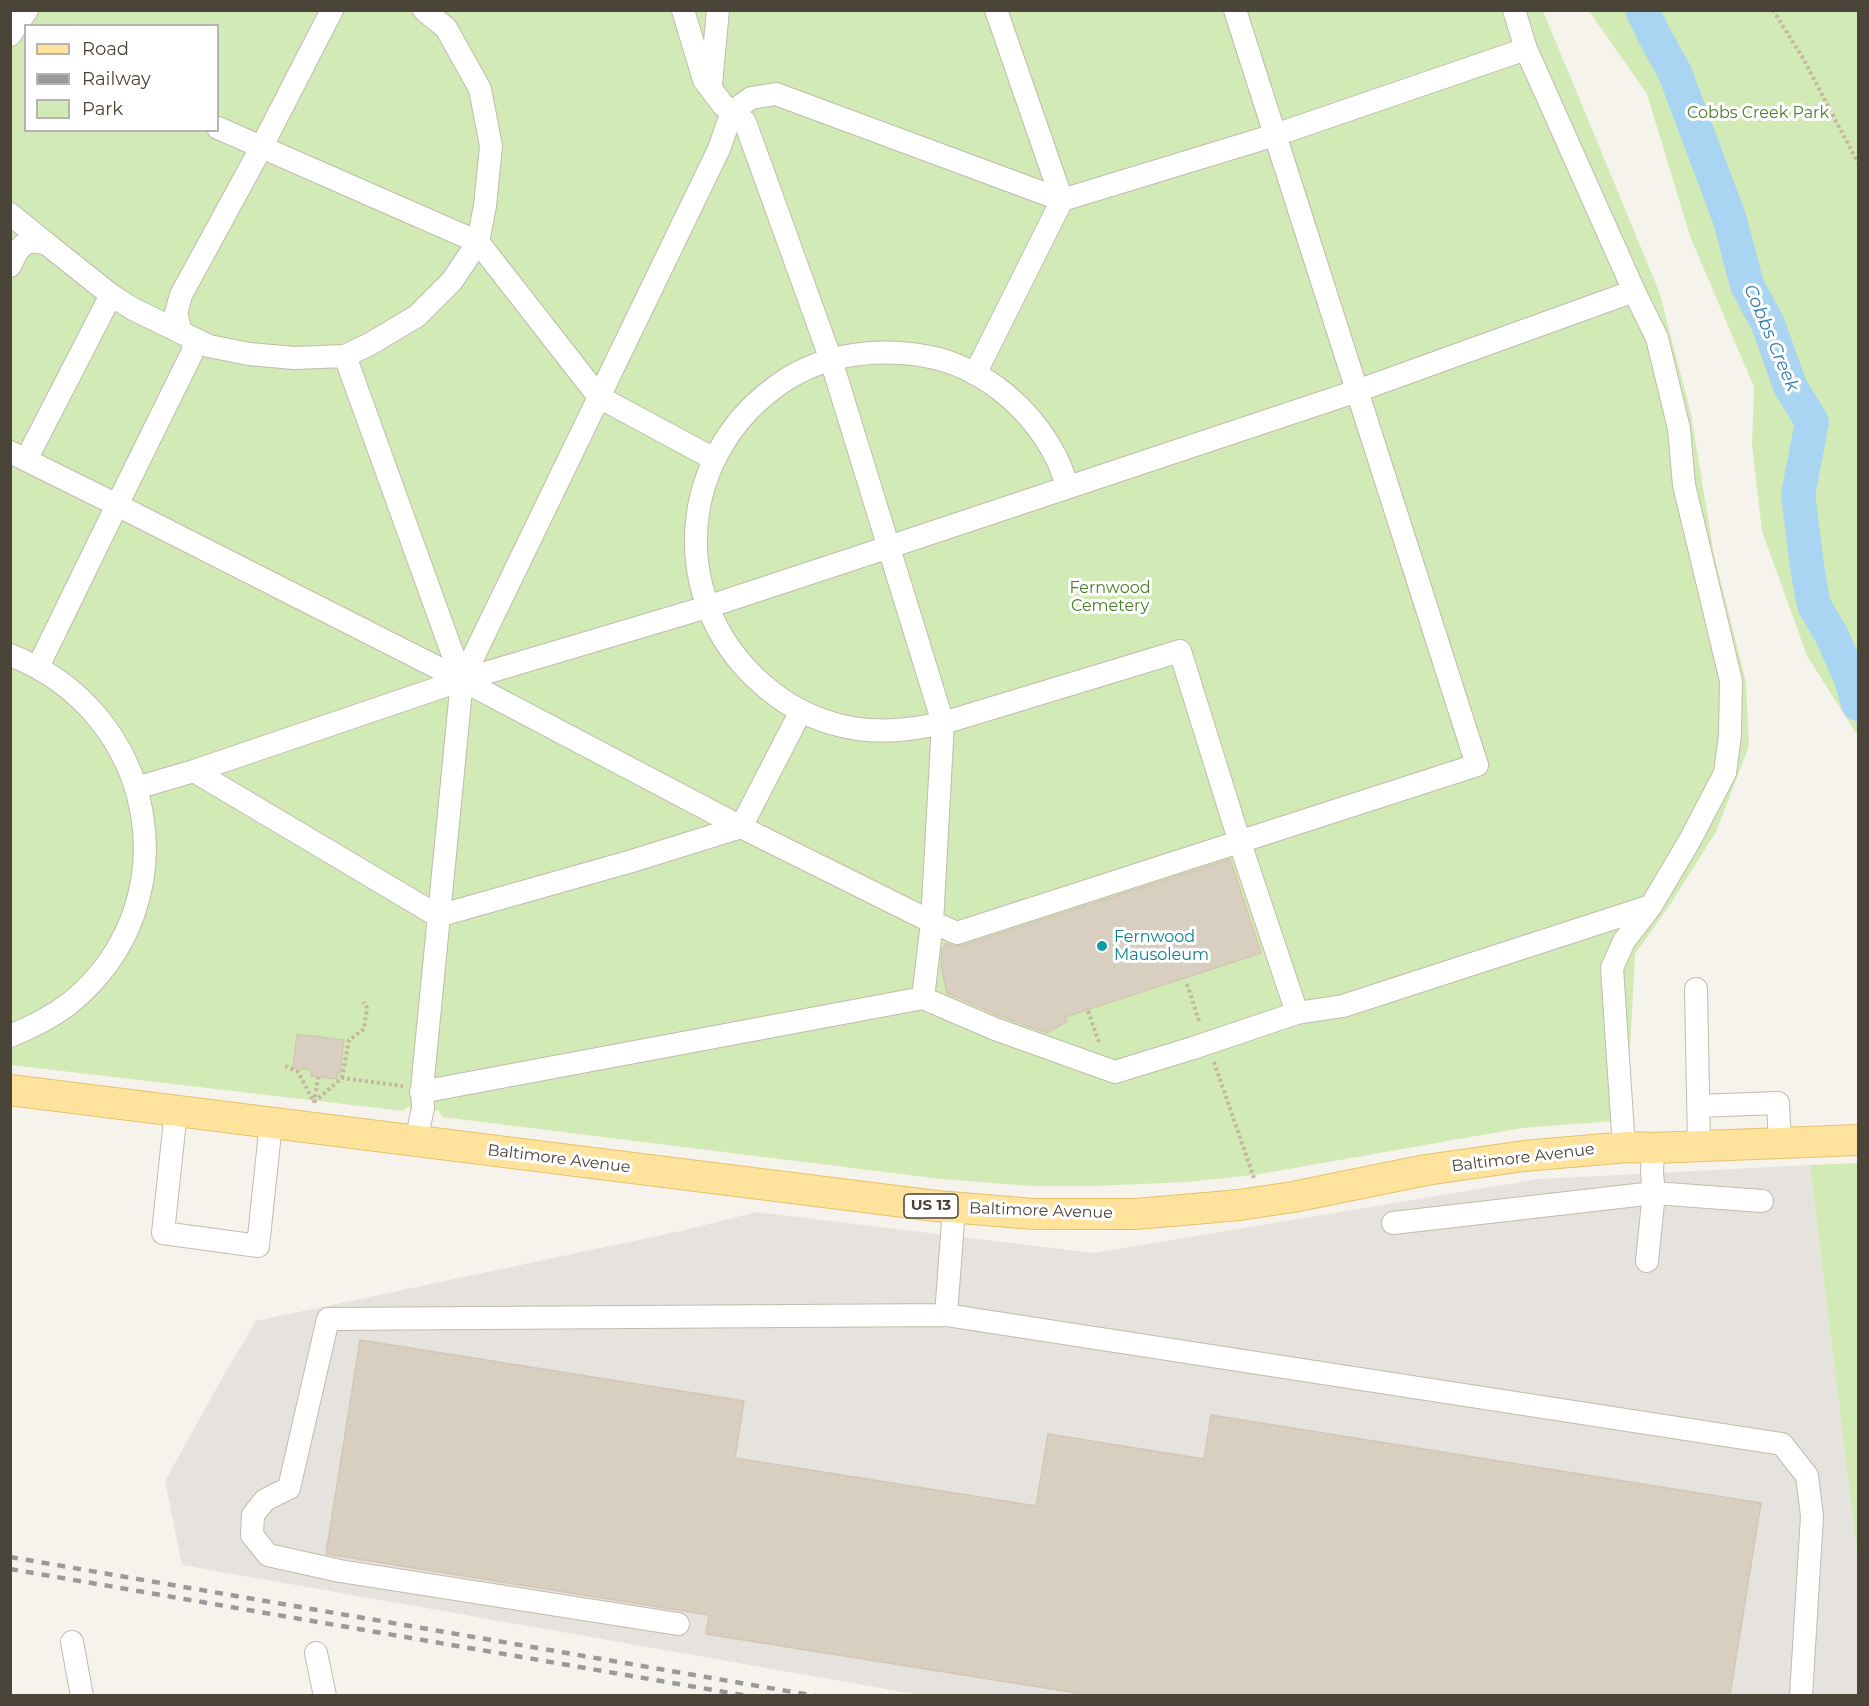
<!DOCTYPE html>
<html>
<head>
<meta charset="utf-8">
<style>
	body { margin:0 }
	#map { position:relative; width:1869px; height:1706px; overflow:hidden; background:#f6f3ec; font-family:Montserrat,sans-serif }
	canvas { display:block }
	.frame { position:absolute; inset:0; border:12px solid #4b4439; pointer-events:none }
	.legend { position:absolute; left:24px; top:24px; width:195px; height:108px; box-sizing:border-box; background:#fff; border:2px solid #b7b4b0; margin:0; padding:8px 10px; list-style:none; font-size:18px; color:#4b4439 }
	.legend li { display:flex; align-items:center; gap:12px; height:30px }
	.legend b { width:30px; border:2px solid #b7b4b0 }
</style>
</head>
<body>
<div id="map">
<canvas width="1869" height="1706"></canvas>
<div class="frame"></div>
<ul class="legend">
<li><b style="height:8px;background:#ffe39c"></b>Road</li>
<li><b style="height:8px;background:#9a9a9a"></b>Railway</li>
<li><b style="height:16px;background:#d2eab5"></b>Park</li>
</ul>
</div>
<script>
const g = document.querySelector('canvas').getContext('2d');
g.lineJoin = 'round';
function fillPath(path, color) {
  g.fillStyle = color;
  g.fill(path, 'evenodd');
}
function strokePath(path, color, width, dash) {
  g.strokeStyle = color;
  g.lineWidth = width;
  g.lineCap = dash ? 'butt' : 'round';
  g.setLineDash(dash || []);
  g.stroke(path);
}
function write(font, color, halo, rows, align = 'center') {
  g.font = font + ' Montserrat,sans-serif';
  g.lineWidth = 6;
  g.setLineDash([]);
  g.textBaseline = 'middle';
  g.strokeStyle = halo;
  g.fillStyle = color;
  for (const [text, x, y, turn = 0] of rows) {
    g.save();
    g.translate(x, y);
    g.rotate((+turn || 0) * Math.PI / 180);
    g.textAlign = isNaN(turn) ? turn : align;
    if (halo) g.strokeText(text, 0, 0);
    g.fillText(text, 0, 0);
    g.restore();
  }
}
fillPath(new Path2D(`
	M1810,1165L1858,1562V1695H920L182,1565L165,1481L221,1380L256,1321L681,1231L757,1212L1093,1253L1540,1179Z`), '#e6e2dd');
fillPath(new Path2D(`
	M18,11H1543L1659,291L1691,414L1714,555L1746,682L1749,746L1716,832L1669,906L1635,954L1628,1089L1615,1121L1522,1128L1254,1175L1187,1182L1094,1186H1031L941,1179L442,1117L439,1111L408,1107L403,1111L11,1065L10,23ZM26,26H218V130H26Z
	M1589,11H1858V736L1807,656L1762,531L1752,445L1754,387L1690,236L1647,94Z
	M1858,1163V1562L1810,1165Z`), '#d2eab5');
strokePath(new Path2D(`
	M1642,10L1654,35L1675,73L1730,220L1747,285L1768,324L1790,386L1812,422L1798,495L1808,573L1814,605L1832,636L1851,679L1858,704`), '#a9d4f2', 34);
const building = new Path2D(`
	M1230,859L1261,953L1065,1017L1067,1021L1047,1033L1000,1016L947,993L941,965L942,950L946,943L952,946H961Z
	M297,1034L344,1040L340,1073H338L337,1079L311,1076L312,1070L293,1068Z
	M360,1340L744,1401L735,1458L1036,1506L1048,1434L1204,1459L1211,1415L1761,1503L1730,1695H1089L706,1634L709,1615L326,1554Z`);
fillPath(building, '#d8cfc1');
strokePath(building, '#d3c7b4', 1.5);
const minor = new Path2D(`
	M996,10L1062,200L776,94L751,98L732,112L745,122L831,360L943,723C914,729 887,733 858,729C825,724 793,710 768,689C669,609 673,463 774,388C817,355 872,347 925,356C982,366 1030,407 1056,457C1061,467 1064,477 1068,487
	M1514,10L1526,49L1634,291L1657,338L1679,429L1684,485L1731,681L1730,735L1725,773L1690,840L1651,906L1624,941L1612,968L1624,1148
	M10,35L27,10
	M711,84L718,10
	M218,128L478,242L599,397L714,459
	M10,214L47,244
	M10,266C19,246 25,237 47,244L111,295L133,309L209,346L249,354L294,358L345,356L370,344L417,316L452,281L478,242L485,206L491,146L480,89L446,28L424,10
	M181,332L176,313L181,295L261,148L332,10
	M195,339L192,353L117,505L462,680L741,827L932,922L923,998L421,1092
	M345,356L462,680
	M975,374L1062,200L1275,135L1526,49
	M10,452L117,505L38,667
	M26,460L111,295
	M10,655C157,711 194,902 70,1003C52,1017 32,1027 10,1036
	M194,771L438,916L632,861L741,827L801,711
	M136,788L194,771L462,680L707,607L889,547L1357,391L1634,291
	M1696,989L1699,1145
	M923,998L995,1029L1115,1072L1193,1048L1297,1013L1240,843L1180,651L943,723L932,922L957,933L1477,765L1235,10
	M1297,1013L1343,1006L1651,906
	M1698,1106L1778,1103L1780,1143
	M176,1111L163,1233L258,1246L271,1123
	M416,1141L423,1108L422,1089L462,680L719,149L732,112L723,105L704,80L683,10
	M1653,1148L1652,1173L1654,1193L1762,1201
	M954,1208L946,1315L1782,1444L1807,1476L1812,1516L1801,1696
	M1393,1223L1654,1193L1647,1261
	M678,1624L340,1571L268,1555L252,1535L253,1515L265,1500L289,1488L328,1319L946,1315
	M72,1642L82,1696
	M316,1653L325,1696`);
const major = new Path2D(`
	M10,1090L936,1206L1034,1214H1135L1183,1210L1239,1205L1293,1197L1426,1170L1524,1156L1628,1147L1653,1148L1858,1140`);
strokePath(minor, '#c2bbae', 24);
strokePath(major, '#e6c16a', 32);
strokePath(new Path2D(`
	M1773,10L1804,60L1858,163
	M1187,984L1200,1024
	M1088,1011L1100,1045
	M1214,1062L1254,1178
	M285,1066L298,1072L314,1102
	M342,1078L349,1040L364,1029L367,1008L363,1002
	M314,1102L342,1078L403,1086
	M314,1103L318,1077`), '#c4b79f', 4, [3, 3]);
strokePath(minor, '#fff', 22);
strokePath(major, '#ffe39c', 30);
strokePath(new Path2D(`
	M10,1557L816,1696
	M10,1569L748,1696`), '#9a9a9a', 4.5, [8, 8]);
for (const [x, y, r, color] of [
	[1102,946,6,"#0f9aa8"]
]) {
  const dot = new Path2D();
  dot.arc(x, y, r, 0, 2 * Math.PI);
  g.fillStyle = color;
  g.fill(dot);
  strokePath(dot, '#fff', 2);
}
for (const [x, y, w] of [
	[931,1206,54]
]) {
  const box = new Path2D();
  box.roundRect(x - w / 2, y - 12, w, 24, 4.5);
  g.fillStyle = '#fff';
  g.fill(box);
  strokePath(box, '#4b4439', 1.5);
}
write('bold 15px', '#4b4439', null, [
	["US 13",931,1206]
]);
write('16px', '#4a7f2a', '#fff', [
	["Cobbs Creek Park",1758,113],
	["Fernwood",1110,588],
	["Cemetery",1110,606]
]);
write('16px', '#0d838f', '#fff', [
	["Fernwood",1114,937],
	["Mausoleum",1114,955]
], 'left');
write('16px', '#4b4439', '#fff', [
	["Baltimore Avenue",1523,1158,-7],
	["Baltimore Avenue",559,1159,7],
	["Baltimore Avenue",1041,1211,2]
]);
write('italic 18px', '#2e7ab2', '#fff', [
	["Cobbs Creek",1771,338,67]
]);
</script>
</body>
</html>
